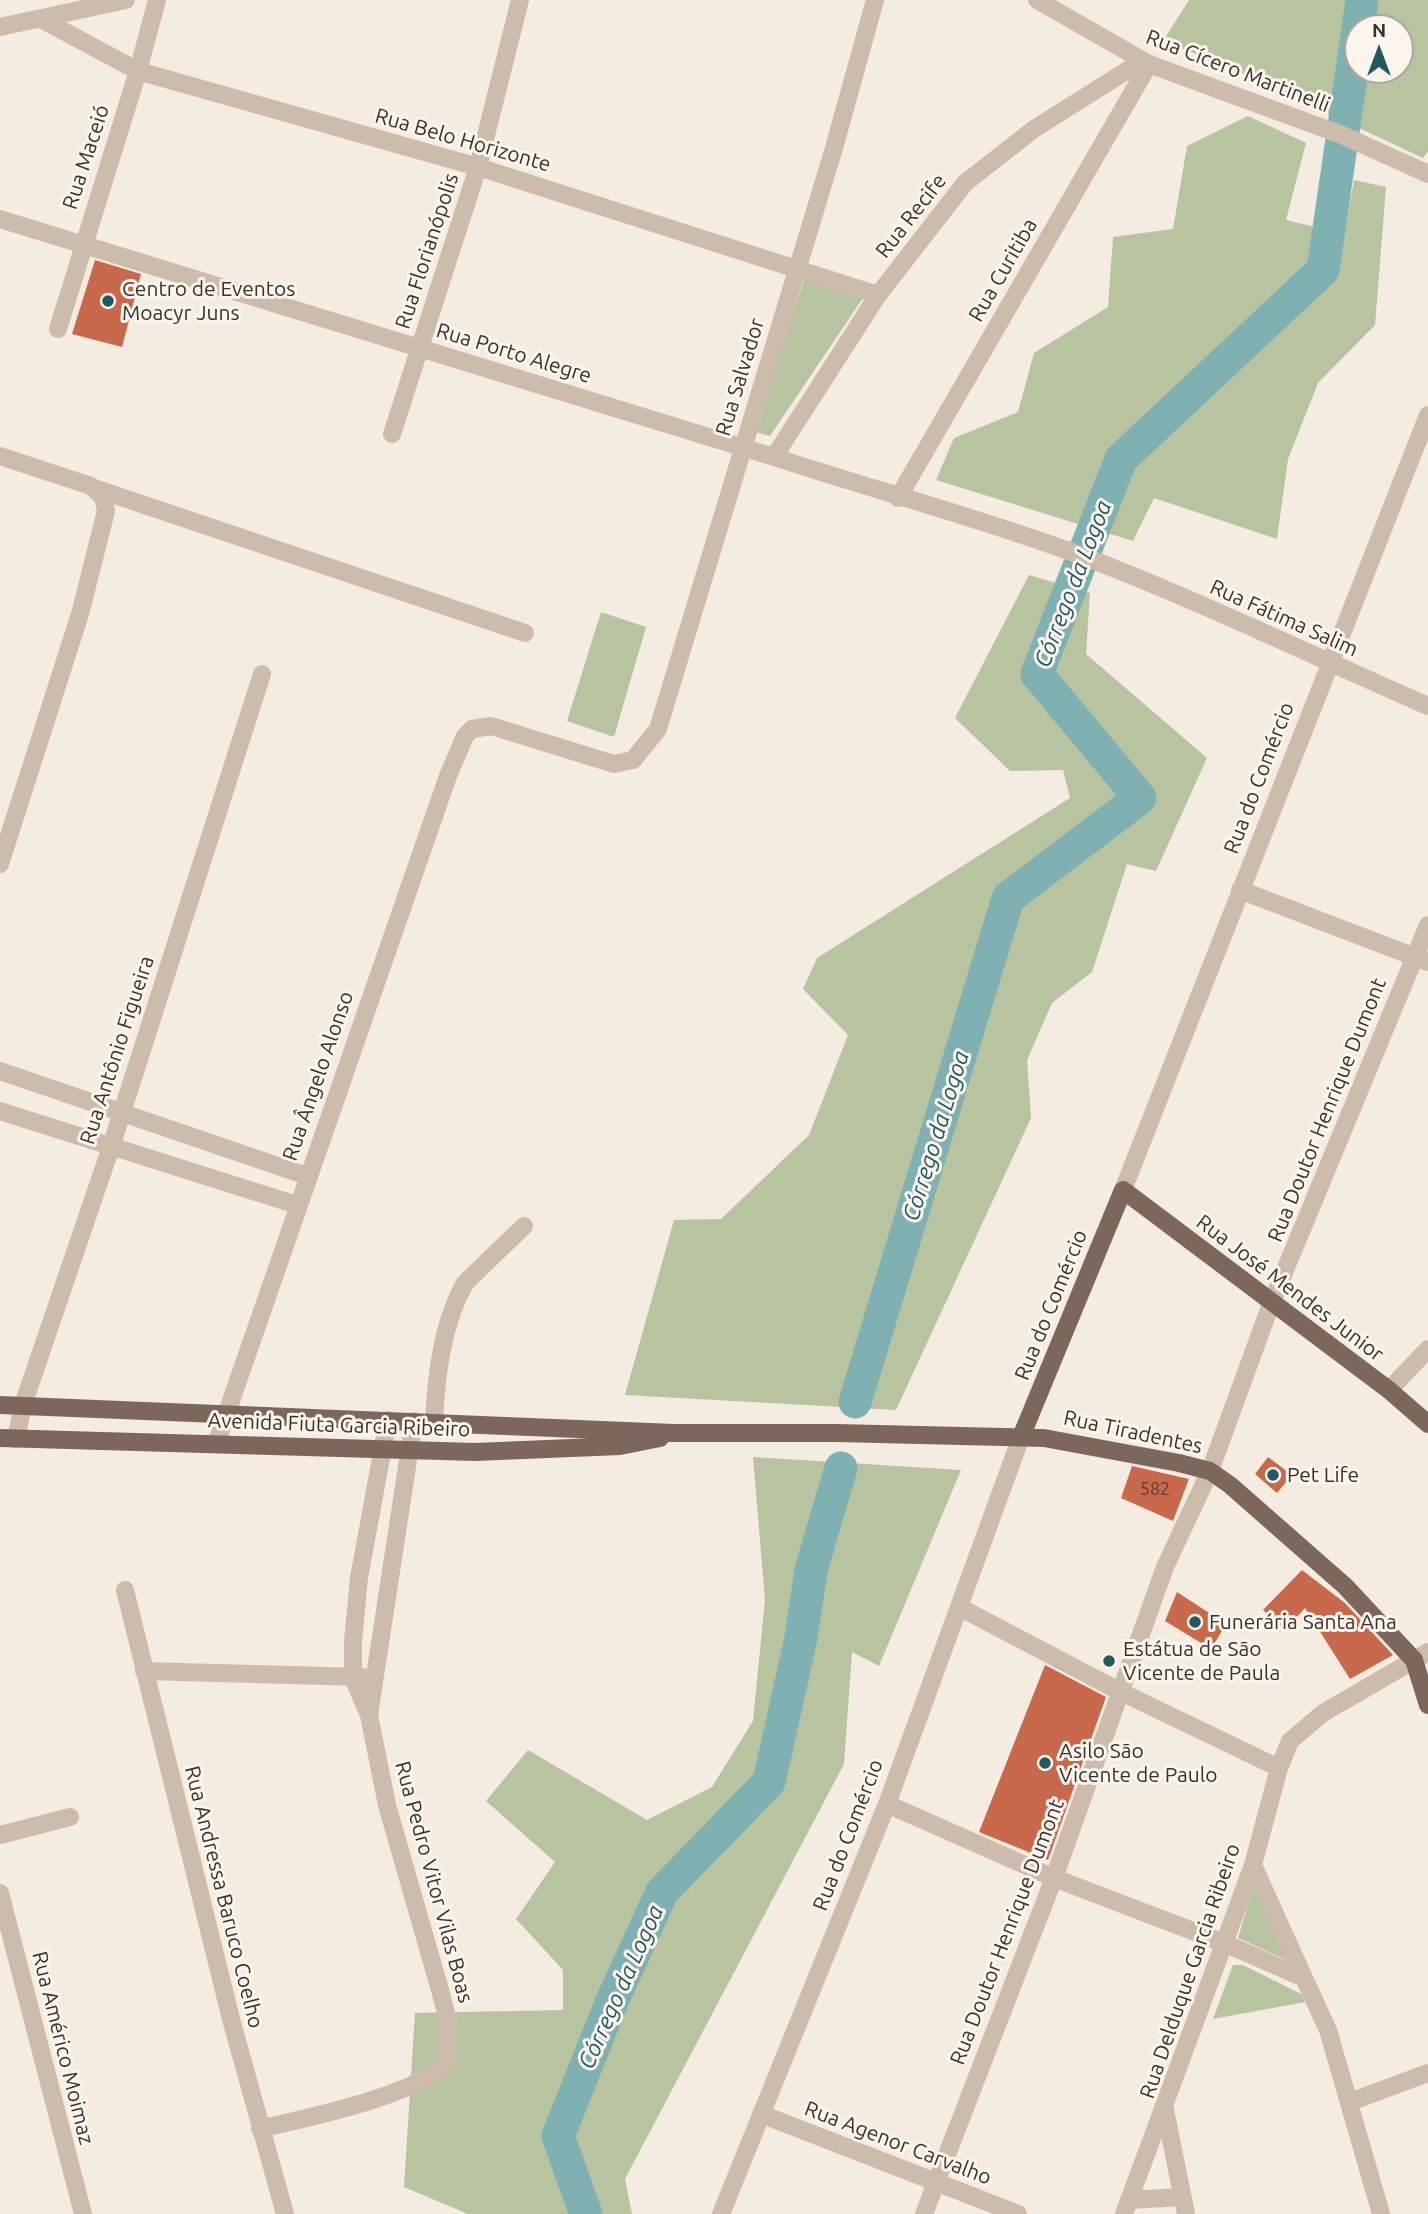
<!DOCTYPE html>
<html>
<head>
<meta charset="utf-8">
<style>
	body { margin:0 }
	#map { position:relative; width:1428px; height:2214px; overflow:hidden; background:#f4ebe1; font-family:Ubuntu,sans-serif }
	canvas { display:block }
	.north { position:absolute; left:1344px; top:14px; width:70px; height:70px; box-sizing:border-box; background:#fbf5ee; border:2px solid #aea6a0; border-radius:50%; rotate:0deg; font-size:19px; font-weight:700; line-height:28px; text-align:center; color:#3b302b }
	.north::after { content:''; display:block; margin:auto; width:24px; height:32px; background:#1f5a5e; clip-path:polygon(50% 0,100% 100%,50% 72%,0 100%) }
</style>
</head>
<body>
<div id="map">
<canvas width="1428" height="2214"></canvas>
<div class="north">N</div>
</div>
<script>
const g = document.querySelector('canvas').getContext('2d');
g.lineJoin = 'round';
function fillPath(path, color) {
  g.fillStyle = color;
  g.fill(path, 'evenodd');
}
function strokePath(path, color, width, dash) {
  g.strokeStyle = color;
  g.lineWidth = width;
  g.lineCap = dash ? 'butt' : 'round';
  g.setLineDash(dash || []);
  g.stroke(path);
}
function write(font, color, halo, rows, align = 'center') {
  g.font = font + ' Ubuntu,sans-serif';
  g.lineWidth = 6;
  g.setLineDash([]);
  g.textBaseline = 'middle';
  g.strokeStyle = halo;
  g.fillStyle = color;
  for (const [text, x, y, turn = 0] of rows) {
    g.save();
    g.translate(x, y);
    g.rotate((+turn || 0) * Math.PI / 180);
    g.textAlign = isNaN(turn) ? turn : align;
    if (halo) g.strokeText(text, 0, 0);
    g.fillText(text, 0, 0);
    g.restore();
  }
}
fillPath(new Path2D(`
	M1189,0H1428V151L1423,158L1229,67L1163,41ZM1358,28H1400V70H1358Z
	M1248,116L1306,143L1286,220L1344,234L1354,180L1386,187L1375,325L1318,383L1288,459L1277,539L1154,498L1133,541L936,480L954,438L1018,412L1034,353L1108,307L1113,237L1173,229L1187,146Z
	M806,274L863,298L770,436L755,432Z
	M1029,575L1090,593L1086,654L1207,758L1156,871L1127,864L1092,972L1052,1003L1027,1060L1031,1118L896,1410L625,1395L674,1220L721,1219L809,1135L848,1035L803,989L817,958L1070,798L1063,770L1010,771L955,718Z
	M601,612L646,627L614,737L567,721Z
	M753,1457L961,1470L879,1666L852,1652L844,1764L625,2179L632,2214H468L404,2187L415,2013L563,2010V1970L516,1919L555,1862L486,1801L528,1750L647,1820L712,1787L753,1721L765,1600Z
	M1253,1888L1293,1963L1238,1938Z
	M1233,1965H1243L1301,1994L1305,2002L1213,2019Z`), '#b8c4a0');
strokePath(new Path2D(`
	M1358,28L1362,0
	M855,1402L1008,898L1140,798L1037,674L1121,459L1323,270L1358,29
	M586,2214L558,2136L612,2001L662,1892L769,1782L801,1638L811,1570L841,1468`), '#7fb0b2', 33);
fillPath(new Path2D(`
	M95,260L141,274L122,347L72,334Z
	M1268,1457L1292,1475L1277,1493L1255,1474Z
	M1132,1466L1189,1479L1173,1521L1121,1498Z
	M1302,1570L1345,1603L1393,1655L1350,1679L1305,1608L1285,1630L1263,1610Z
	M1177,1592L1226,1624L1211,1649L1165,1621Z
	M1045,1665L1106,1697L1048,1860L979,1832Z`), '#c8694b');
strokePath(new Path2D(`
	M1037,0L1149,64L1342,135L1428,174
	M41,19L138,71L478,167L878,295
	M0,27L126,0
	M0,219L774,457C874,490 977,517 1077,554C1196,599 1311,655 1428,706
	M58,329L138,71L157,0
	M392,434L478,167L520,0
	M0,456L91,486L103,497L106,511L80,614L0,864
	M774,457L878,295L965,183L1034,129L1142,61
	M94,488L525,633
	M898,498L1149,64
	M1240,890L1428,962
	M0,1071L307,1176
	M0,1111L297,1205
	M1123,1190L1428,415
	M1389,1390L1428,1349
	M434,1423C436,1376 442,1324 465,1283L524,1226
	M16,1439L23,1405L111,1147L262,674
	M216,1444L448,776L465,736L472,729L491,726L614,764L633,760L658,729L834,148L875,0
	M125,1590L231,2019L285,2214
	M959,1607L1119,1691L1279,1768
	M144,1671L362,1677
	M369,1715L414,1421
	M887,1804L1054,1878L1224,1943L1304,1978L1328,2030L1381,2214
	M0,1835L70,1817
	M1253,1865L1304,1978
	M0,1893L83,2214
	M1350,2102L1428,2073
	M1165,2110L1186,2214
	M761,2114L1018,2214
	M260,2129C306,2118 420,2095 448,2061L449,2025L440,1990L387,1805L369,1715L353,1678V1641L359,1578L388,1420
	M1129,2200L1182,2197
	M721,2214L887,1804L1021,1437
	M924,2214L1054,1878L1165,1567L1210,1471L1271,1304L1428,925
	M1124,2214L1253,1865L1279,1768L1290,1741L1323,1713L1428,1652`), '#cdbbac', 18);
strokePath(new Path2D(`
	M0,1405L674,1433H837L1044,1438L1179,1463L1210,1471L1230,1485L1345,1586L1414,1660L1428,1705
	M1021,1437L1123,1190L1389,1390L1428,1424
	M0,1438L475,1452L620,1446L660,1438`), '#7d675c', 18);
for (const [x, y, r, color] of [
	[108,301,7,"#1f5a5e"],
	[1273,1475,7,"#1f5a5e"],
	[1195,1622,7,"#1f5a5e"],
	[1109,1661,7,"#1f5a5e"],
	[1045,1763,7,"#1f5a5e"]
]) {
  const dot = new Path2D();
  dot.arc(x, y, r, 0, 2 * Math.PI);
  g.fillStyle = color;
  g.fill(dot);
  strokePath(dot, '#fbf5ee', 2.5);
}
write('18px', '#5e3e33', null, [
	["582",1155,1489]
]);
write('21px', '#3b302b', '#fbf5ee', [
	["Rua Cícero Martinelli",1238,71,21],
	["Rua Belo Horizonte",463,140,16],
	["Rua Maceió",86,157,-72],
	["Rua Recife",911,216,-52],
	["Rua Florianópolis",427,251,-72],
	["Rua Curitiba",1003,270,-60],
	["Rua Porto Alegre",514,353,17],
	["Rua Salvador",740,377,-73],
	["Rua Fátima Salim",1284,618,24],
	["Rua do Comércio",1259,778,-69],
	["Rua Antônio Figueira",117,1050,-72],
	["Rua Ângelo Alonso",318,1076,-71],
	["Rua Doutor Henrique Dumont",1327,1110,-68],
	["Rua José Mendes Junior",1290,1288,37],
	["Rua do Comércio",1051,1305,-68],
	["Avenida Fiuta Garcia Ribeiro",339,1425,2],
	["Rua Tiradentes",1133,1432,12],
	["Rua do Comércio",848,1835,-69],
	["Rua Pedro Vitor Vilas Boas",434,1882,75],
	["Rua Andressa Baruco Coelho",224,1897,76],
	["Rua Doutor Henrique Dumont",1007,1932,-69],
	["Rua Delduque Garcia Ribeiro",1190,1971,-71],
	["Rua Américo Moimaz",63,2048,76],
	["Rua Agenor Carvalho",898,2143,21]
]);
write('21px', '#3b302b', '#fbf5ee', [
	["Centro de Eventos",122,289],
	["Moacyr Juns",122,313],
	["Pet Life",1287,1475],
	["Funerária Santa Ana",1209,1622],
	["Estátua de São",1123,1649],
	["Vicente de Paula",1123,1673],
	["Asilo São",1059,1751],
	["Vicente de Paulo",1059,1775]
], 'left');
write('italic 23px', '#1f5a5e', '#fbf5ee', [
	["Córrego da Logoa",1073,584,-69],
	["Córrego da Logoa",936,1136,-73],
	["Córrego da Logoa",621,1987,-66]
]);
</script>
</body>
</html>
